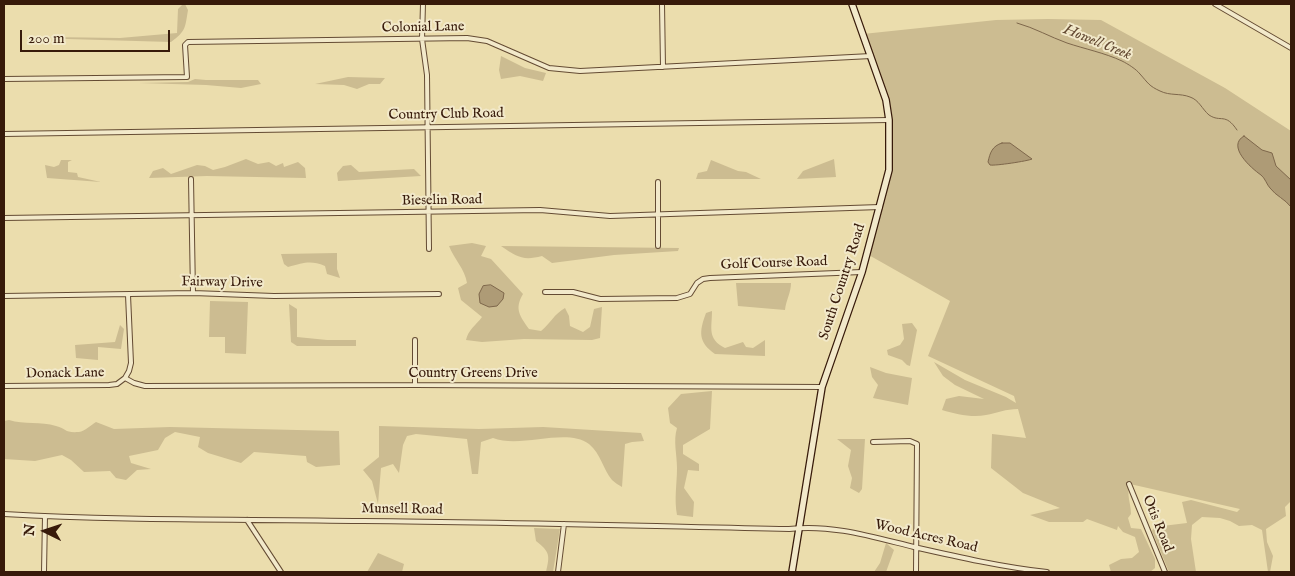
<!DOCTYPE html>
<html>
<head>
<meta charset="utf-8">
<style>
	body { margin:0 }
	#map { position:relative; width:1295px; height:576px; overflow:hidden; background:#ebddad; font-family:"IM FELL English",serif }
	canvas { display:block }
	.frame { position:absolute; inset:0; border:5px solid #371a0a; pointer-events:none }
	.north { position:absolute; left:20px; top:506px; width:50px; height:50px; -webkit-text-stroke:4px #f2e9ca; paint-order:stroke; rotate:274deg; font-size:14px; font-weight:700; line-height:20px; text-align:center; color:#371a0a }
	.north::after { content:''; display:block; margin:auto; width:18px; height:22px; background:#371a0a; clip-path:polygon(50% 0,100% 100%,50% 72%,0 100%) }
	.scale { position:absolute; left:20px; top:30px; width:150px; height:22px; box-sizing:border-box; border:2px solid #371a0a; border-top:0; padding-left:6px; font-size:15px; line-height:18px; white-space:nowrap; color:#371a0a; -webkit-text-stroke:4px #f2e9ca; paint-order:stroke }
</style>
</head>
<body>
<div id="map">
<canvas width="1295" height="576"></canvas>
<div class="frame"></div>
<div class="north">N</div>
<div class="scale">200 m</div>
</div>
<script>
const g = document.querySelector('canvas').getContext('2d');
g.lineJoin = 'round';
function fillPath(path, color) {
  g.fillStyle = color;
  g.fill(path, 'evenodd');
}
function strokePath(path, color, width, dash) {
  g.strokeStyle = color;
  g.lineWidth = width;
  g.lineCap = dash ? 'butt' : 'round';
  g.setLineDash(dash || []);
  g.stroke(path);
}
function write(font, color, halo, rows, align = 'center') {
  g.font = font + ' "IM FELL English",serif';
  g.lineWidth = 4;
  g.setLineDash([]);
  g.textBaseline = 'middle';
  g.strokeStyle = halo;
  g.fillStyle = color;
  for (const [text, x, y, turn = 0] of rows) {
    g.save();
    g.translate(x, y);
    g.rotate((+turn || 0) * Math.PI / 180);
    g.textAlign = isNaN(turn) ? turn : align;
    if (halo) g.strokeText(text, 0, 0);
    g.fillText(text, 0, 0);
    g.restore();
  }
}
fillPath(new Path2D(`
	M183,4H185L188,10C185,28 186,31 171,42L67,39L49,37L120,38L177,33L178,9Z
	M1048,19L1101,20L1225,88L1291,131V501L1285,507L1286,516L1266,529L1267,542L1273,556L1270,572H1268L1262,530L1252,525L1239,526L1230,521L1220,518L1202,517L1192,525L1191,539L1196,572H1169L1152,531L1154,527L1187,523L1182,502L1191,500L1237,512L1240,509L1130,484C1126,496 1131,502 1131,514L1128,518L1131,528L1141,529L1155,559V568L1150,572H1111L1109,565L1121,559L1132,558L1139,552L1135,537L1123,532L1118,526L1117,530L1087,519L1083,522H1049L1030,515L1060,508L1023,493L991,468L992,434L1026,438L1018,409C1006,409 997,413 986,415C972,418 956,414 942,410L946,399L959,396L984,399L955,385L943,376L934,362L965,380L1006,397L1016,403L1014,396L928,356L950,301L867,254L889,170V120L863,34L996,20Z
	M501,56L525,68L546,73L543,81L520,76L501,79L499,70Z
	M348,77L385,78L380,84H369L357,89L344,85L315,84Z
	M195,79L206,80H258L261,84L241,88L206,85L139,83L188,82Z
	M246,159L258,164L269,162L276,166L283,163L284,167L298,162L305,168L306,178L207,176L149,178L153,171L163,168L171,174L197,165L205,166L213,170L225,167Z
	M834,159L836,177L797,179L803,171Z
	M61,160H72L68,162V172L77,173L78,177L101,182L47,178L45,165L54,167L59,165Z
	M711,160L738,171L746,172L761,179H696L698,173L707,171Z
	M351,165L359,172L414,169L421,176L338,181L337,173L343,166Z
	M472,243L486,246L481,256L491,259L523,294C514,309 520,316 529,329L541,331C550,324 554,314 565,308L569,316L570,326L583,332L590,327L594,309L602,307L600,338L592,340L524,339L482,342L466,340C468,330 476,325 482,317L461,300L458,288L467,283C465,269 454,259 449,246Z
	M501,246L679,248L678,251L614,255L552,263L542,256C523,261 517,257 501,246Z
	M337,253V269L340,278L327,274L325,266C310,260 304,263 288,267L284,264L281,254Z
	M736,283H791C791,293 786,300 785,310L738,306Z
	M210,301L248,302L246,354L225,353V337H209Z
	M289,304L297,309V337L327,340H356V346H297L291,342Z
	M712,311C712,328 707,339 725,348L743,342L746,347L753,348L765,340V356L715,354C698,342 699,332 706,313Z
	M912,323L917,330L910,366L907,365L902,360L888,355L887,350L900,345L904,339L902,324Z
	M120,325L124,329L121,349L98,347V360L76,358L75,345L115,342Z
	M870,367L886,373L912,378L908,405L873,398L878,385L872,377Z
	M712,391L710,429L683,445V454L699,464V471L688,470L684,488L694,502L693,517L677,515C674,499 677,484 677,468C677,454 673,441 677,428L670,423L668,408L681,394Z
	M9,420C24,425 41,421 56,426C67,429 64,433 79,432C85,431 91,425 96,422L114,429L170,427L339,431L340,465L316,467L307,462L306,456L254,452L241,463L208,453L198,447L200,437L175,432L165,438L158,450L129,456L131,463L151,469L137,470L126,480L116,478L110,471L84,472L71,460L62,455L35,461L4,459V421Z
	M379,426L479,429L543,427L641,433L644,441L632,442L625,444L622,487C619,485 615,483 612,480C603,469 601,454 589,444C566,427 521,449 493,438L481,442L478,474H472L467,439L416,434L407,436L403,445L399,473L393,464L381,468L378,504L372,481L363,470L379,457Z
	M837,439H865L862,489L859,493L850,488L852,478L848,466L851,450Z
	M534,528L560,529L553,572H546C550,555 550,552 536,541Z
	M886,543L894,550L886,572H874L880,563Z
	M378,553L404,564L402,572H367Z`), '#ccbc91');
const water = new Path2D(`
	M1244,136L1262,150L1272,153L1276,166L1291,180V207C1285,199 1276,196 1270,188C1267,185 1265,178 1261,175C1251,168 1226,146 1244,136Z
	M1002,143H1010L1032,159C1028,161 995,166 990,165L988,162C990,153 992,146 1002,143Z
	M491,285L504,293L503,299L497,306L489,307L480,303L479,294L483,286Z`);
fillPath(water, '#ae9b76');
strokePath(water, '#7e674b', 1);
strokePath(new Path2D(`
	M1017,23C1035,28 1050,37 1067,43C1085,49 1105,53 1122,61C1128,64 1136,69 1140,74C1148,83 1149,86 1160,91C1170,96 1180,93 1190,97C1199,100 1202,109 1209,115C1221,123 1225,112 1237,130`), '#7e674b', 1);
const minor = new Path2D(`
	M423,4L422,39L427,75L429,249
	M662,4L663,67
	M1215,4L1291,48
	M4,79L187,77L185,45L188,42L467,38L487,41L549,68L580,71L871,56
	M4,134L889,120
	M191,179L193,293
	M658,182V246
	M4,218L540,210L610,216L880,207
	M545,292H573L600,299L677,298L690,294L697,283L703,279L710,278L862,272
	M4,296L193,293L274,296L439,294
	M415,340V385
	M125,378L134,383L145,386L415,385L822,387
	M125,378L129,371L131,363L128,295
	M4,386L109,385L117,384L125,378
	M873,442L910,441L917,444L916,572
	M1129,484L1165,572
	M4,514C123,521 243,519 363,521C505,522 647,526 789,529C832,524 873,537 914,547C958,557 1002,567 1047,572
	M247,520L281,572
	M44,572L45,516
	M558,572L564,524`);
const secondary = new Path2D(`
	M792,572L822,387L862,272L889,170V120L886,100L852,4`);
strokePath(minor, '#644b33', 6);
strokePath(secondary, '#371a0a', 8);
strokePath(minor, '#f2e9ca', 4);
strokePath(secondary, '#f2e9ca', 5.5);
write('14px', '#371a0a', '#f2e9ca', [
	["Colonial Lane",423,28,-1],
	["Country Club Road",446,115,-1],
	["Bieselin Road",442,201,-1],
	["Golf Course Road",774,264,-2],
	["South Country Road",843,282,-72],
	["Fairway Drive",222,283,1],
	["Donack Lane",65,374,-1],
	["Country Greens Drive",473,374],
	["Munsell Road",402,510,1],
	["Otis Road",1157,524,68],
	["Wood Acres Road",926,537,13]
]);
write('italic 15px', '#614730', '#f2e9ca', [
	["Howell Creek",1097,43,22]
]);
</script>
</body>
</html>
